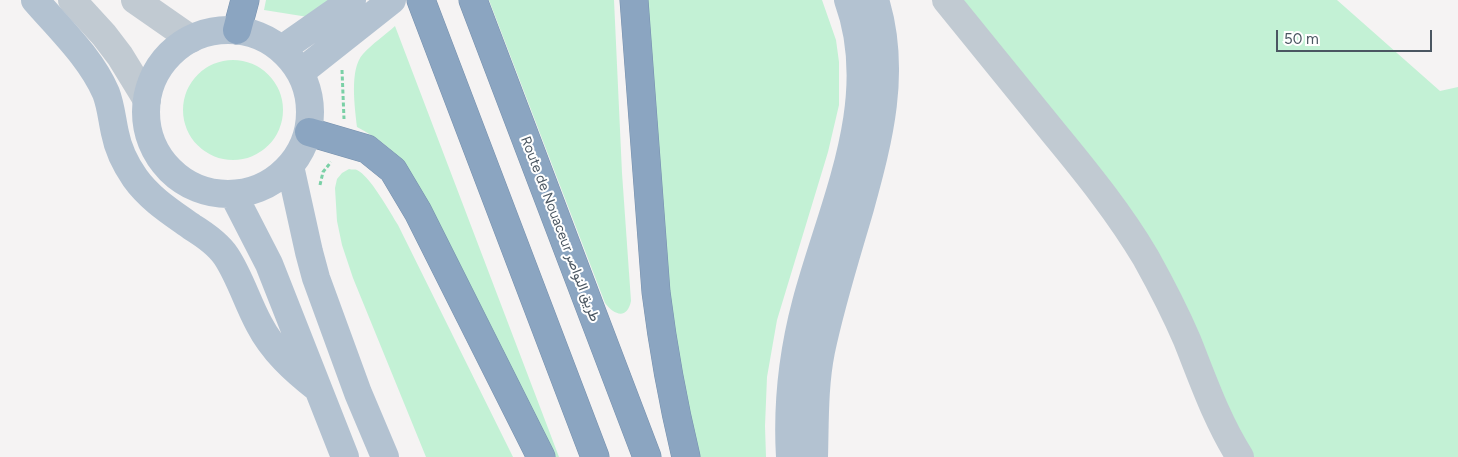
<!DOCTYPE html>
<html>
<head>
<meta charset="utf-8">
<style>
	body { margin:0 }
	#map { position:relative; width:1458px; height:457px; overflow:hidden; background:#f5f3f3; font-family:Figtree,sans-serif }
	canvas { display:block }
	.scale { position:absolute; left:1276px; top:30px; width:156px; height:22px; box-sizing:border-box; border:2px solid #4a5661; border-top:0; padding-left:6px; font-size:15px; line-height:18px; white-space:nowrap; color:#4a5661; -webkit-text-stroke:4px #fff; paint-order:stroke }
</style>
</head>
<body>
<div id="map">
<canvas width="1458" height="457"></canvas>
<div class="scale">50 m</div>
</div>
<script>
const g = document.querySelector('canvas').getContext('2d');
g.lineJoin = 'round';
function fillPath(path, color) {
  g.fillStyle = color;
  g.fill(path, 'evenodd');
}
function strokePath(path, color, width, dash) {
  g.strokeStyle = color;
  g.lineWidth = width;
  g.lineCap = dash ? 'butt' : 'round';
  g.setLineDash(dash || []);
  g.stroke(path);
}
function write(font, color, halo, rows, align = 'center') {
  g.font = font + ' Figtree,Vazirmatn,sans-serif';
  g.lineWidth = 4;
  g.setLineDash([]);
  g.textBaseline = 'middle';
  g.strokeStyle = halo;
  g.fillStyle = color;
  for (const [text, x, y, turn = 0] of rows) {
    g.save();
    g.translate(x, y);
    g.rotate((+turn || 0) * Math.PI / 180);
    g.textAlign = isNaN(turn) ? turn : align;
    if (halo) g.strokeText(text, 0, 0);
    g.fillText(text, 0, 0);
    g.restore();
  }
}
fillPath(new Path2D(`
	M266,0H341L308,17L264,10Z
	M489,0H614L622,173L631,301C627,320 614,315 605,303Z
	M647,0H822L836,40L839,62V105L828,152L777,320L767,377L765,426L766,457H699L670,344Z
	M954,0H1337L1440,91L1458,87V457H1249L1176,294Z
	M395,26L559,457H555L406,168C393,148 377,138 357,127C355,108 349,69 363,54C372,44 385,35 395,26Z
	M183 110a50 50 0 1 1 100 0a50 50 0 1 1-100 0Z
	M349,169C352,170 355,169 357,170C370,176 390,212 398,225L513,457H426L353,278L342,245L337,221L335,188L337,179L342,173Z`), '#c3f1d5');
const highway = new Path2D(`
	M421,0L595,457
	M473,0L647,457
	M634,0L656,292C663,348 673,403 686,457
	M237,30L245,0
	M309,132L367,149L393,170L418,212L541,457`);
strokePath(highway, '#7690ad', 29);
strokePath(new Path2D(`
	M342,70L344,119
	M320,185L323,172L331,162`), '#7ad0a6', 3, [4, 2.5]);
strokePath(new Path2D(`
	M72,0L104,35L120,56L147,100
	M135,0L191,39
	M946,0C982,44 1018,89 1054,133C1087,173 1120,214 1146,258C1161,285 1175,312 1187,340C1203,380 1217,421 1240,457`), '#c1cad2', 28);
strokePath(new Path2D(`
	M35,0C60,29 91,58 106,93C111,106 112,120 115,133C118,149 126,165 135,178C150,199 171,212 192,227C205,235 218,244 226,256C240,277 247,302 259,324C273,351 294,370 317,388
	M146 112a82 82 0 1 1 164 0a82 82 0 1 1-164 0Z
	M282,49L352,0
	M301,72L392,0
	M290,166L309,252L316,278L358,393L385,457
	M233,194L269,264L345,457
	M790,457C787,406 793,352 806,303C832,205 885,101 848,0
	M814,457C815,422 814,386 821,351C831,303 846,256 860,208C879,139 897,71 875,0`), '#b3c2d1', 28);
strokePath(highway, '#8ba5c1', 28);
write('14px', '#4a5661', '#fff', [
	["Route de Nouaceur طريق النواصر",560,229,69]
]);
</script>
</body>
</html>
